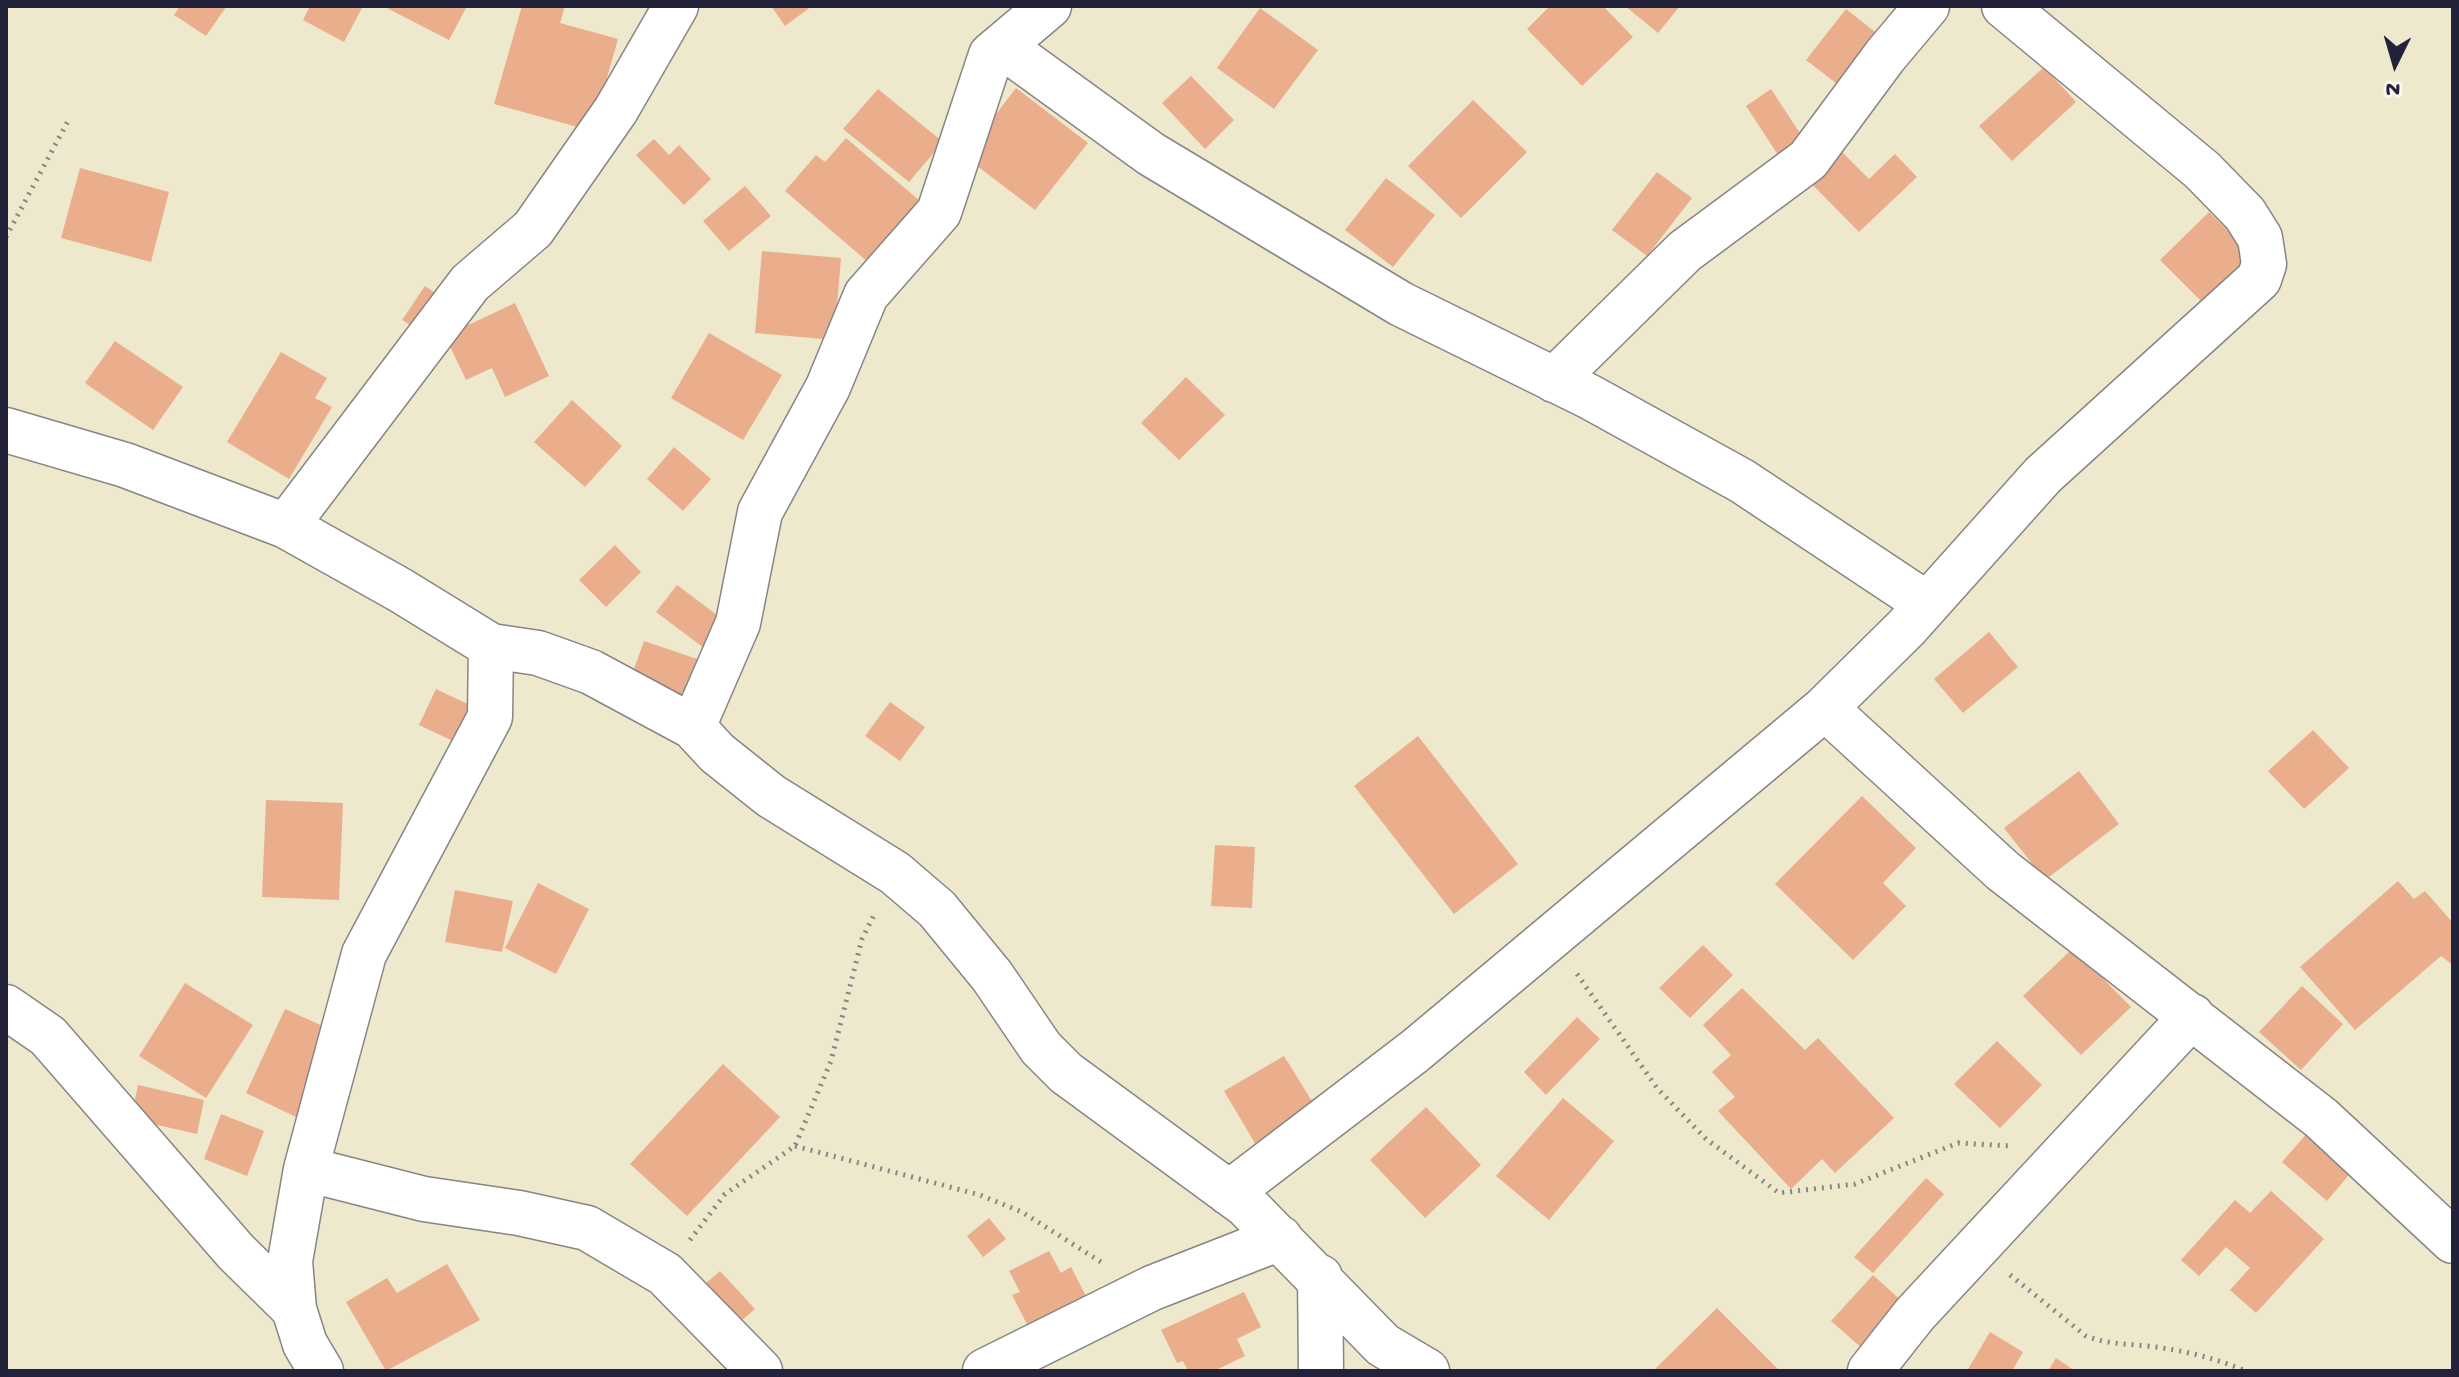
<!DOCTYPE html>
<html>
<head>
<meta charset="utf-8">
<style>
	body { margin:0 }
	#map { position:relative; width:2459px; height:1377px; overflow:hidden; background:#eee8cd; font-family:"Gochi Hand",sans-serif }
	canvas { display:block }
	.frame { position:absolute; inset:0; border:8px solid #22223b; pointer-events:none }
	.north { position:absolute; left:2355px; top:24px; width:80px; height:80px; -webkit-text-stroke:6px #fbf7ec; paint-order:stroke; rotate:185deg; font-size:22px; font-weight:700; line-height:32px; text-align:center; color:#22223b }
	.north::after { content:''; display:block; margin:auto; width:28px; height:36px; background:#22223b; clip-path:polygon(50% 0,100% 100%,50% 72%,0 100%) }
</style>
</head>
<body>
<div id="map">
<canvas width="2459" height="1377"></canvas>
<div class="frame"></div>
<div class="north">N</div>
</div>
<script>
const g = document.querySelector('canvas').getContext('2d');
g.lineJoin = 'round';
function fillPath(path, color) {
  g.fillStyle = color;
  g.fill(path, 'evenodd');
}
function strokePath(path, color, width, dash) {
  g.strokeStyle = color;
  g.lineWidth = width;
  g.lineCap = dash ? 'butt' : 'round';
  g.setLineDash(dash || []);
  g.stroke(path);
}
fillPath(new Path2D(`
	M180,6H224L226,7L206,36L174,15Z
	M310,6H363L344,42L303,20Z
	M383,6H467L449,40Z
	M522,6H565L560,23L618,39L592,131L494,104Z
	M771,6H812L785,26Z
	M1550,6H1603L1633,37L1582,86L1527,29Z
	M1625,6H1680L1658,33Z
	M1260,8L1318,50L1274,109L1217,68Z
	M1846,9L1884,39L1845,90L1806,60Z
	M2044,67L2076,102L2012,161L1979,126Z
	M1191,76L1234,120L1205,149L1162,103Z
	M1016,88L1088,143L1035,210L964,156Z
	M878,89L943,142L909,182L843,129Z
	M1771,89L1809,147L1784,164L1746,106Z
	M1473,100L1527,152L1461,218L1408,166Z
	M846,138L927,207L875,268L785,191L816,155L825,162Z
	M654,139L669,155L679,145L711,179L684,205L636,155Z
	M1839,149L1869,179L1895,154L1917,177L1859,232L1807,179Z
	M80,168L169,192L151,262L61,238Z
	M1657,172L1692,198L1647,256L1612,230Z
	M1386,178L1435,215L1393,267L1345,230Z
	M745,186L771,216L729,251L703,221Z
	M2209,212L2258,260L2209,309L2160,260Z
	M762,251L841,258L834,340L755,333Z
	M425,286L444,299L422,332L402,320Z
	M515,303L549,376L505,397L492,368L466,380L445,336Z
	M709,333L782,375L743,440L671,398Z
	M115,341L183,387L153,430L85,383Z
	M281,352L327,378L315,398L332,407L289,479L227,442Z
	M1186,377L1225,415L1179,460L1141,423Z
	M572,400L622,446L585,487L534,442Z
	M674,447L711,479L683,511L647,479Z
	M615,545L641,572L606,607L579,580Z
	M677,585L733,627L712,654L656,612Z
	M1989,632L2018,667L1963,713L1934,679Z
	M644,641L709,663L694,709L628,686Z
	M436,689L472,706L455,742L419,725Z
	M890,702L925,727L900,761L865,736Z
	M2313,730L2349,768L2304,809L2268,771Z
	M1418,736L1518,864L1454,914L1354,786Z
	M2079,771L2119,824L2045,880L2004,828Z
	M1862,796L1916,848L1883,883L1906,906L1853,960L1775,884Z
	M266,800L343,803L339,900L262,897Z
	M1215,845L1255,847L1252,908L1211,906Z
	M2398,881L2414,899L2425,891L2453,923V965L2441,956L2355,1030L2300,967Z
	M538,883L589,909L556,974L505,948Z
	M455,890L513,901L502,952L445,942Z
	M1703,945L1733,975L1690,1018L1659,988Z
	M2073,948L2131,1007L2081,1055L2023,996Z
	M185,983L253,1025L206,1098L139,1056Z
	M2302,986L2343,1024L2301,1070L2259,1032Z
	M1742,988L1805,1050L1818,1038L1894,1118L1835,1173L1822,1159L1791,1189L1718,1111L1735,1097L1712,1072L1731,1055L1703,1025Z
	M285,1009L336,1032L296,1117L246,1093Z
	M1577,1017L1600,1039L1546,1095L1524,1072Z
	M1997,1041L2042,1085L2000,1128L1954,1084Z
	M1284,1056L1320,1114L1259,1150L1224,1091Z
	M723,1064L780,1117L687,1216L630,1164Z
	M138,1085L204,1100L197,1134L131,1119Z
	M1563,1098L1614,1141L1549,1220L1496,1176Z
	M1426,1107L1481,1165L1425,1218L1370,1160Z
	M221,1114L264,1131L247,1176L204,1159Z
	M2309,1131L2353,1170L2327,1201L2282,1162Z
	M1926,1178L1944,1194L1873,1273L1854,1257Z
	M2271,1191L2324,1239L2256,1313L2230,1290L2250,1268L2226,1247L2199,1276L2181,1260L2235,1200L2250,1213Z
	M989,1218L1006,1239L983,1257L967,1236Z
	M1049,1251L1061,1273L1071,1267L1087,1298L1029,1328L1012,1295L1020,1292L1009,1271Z
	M447,1264L480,1320L386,1371L346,1302L387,1278L397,1293Z
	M720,1271L755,1309L732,1329L697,1291Z
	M1873,1275L1905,1304L1864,1350L1831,1321Z
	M1244,1292L1261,1327L1237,1339L1245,1356L1214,1371H1188L1183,1361L1177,1363L1161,1330Z
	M1717,1308L1780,1371H1653Z
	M1990,1332L2023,1352L2012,1371H1967Z
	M2056,1358L2075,1371H2048Z`), '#eaae8c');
const minor = new Path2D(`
	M1002,46L1151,154L1401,304L1590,397L1742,481L1927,604
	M1554,380L1685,251L1808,160L1885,56L1927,6
	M6,430L125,465L286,526L400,590L491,646L538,653L591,672L693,727L717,753L771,796L895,873L937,909L992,976L1041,1048L1066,1073L1246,1205L1383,1345L1427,1371
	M286,526L470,283L533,229L616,110L676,6
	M1825,708L2003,871L2321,1118L2453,1241
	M693,727L738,623L760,512L828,387L866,295L939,212L991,55L1049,6
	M6,1007L48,1036L236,1252L294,1309
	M306,1169L424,1199L519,1213L587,1228L665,1274L760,1371
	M1229,1193L1415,1051L1825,708L1907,627L2043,475L2259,279L2264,264L2260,238L2245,214L2202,170L2004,6
	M1320,1277L1321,1371
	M321,1371L305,1344L294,1309L290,1261L306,1169L364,954L490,717L491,646
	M985,1371L1152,1288L1280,1238
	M1870,1371L1915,1314L2192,1016`);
strokePath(minor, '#888584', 47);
strokePath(new Path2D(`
	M6,237L69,119
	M1577,974L1657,1088L1706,1139L1779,1193L1855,1184L1958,1143L2011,1146
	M795,1146L980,1195L1022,1212L1101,1262
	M690,1240L725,1194L795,1146L831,1061L862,939L875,913
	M2010,1275L2086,1336C2106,1344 2127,1344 2148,1346C2182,1350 2215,1358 2246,1371`), '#888584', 5, [2, 6]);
strokePath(minor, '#fff', 44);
</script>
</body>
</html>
